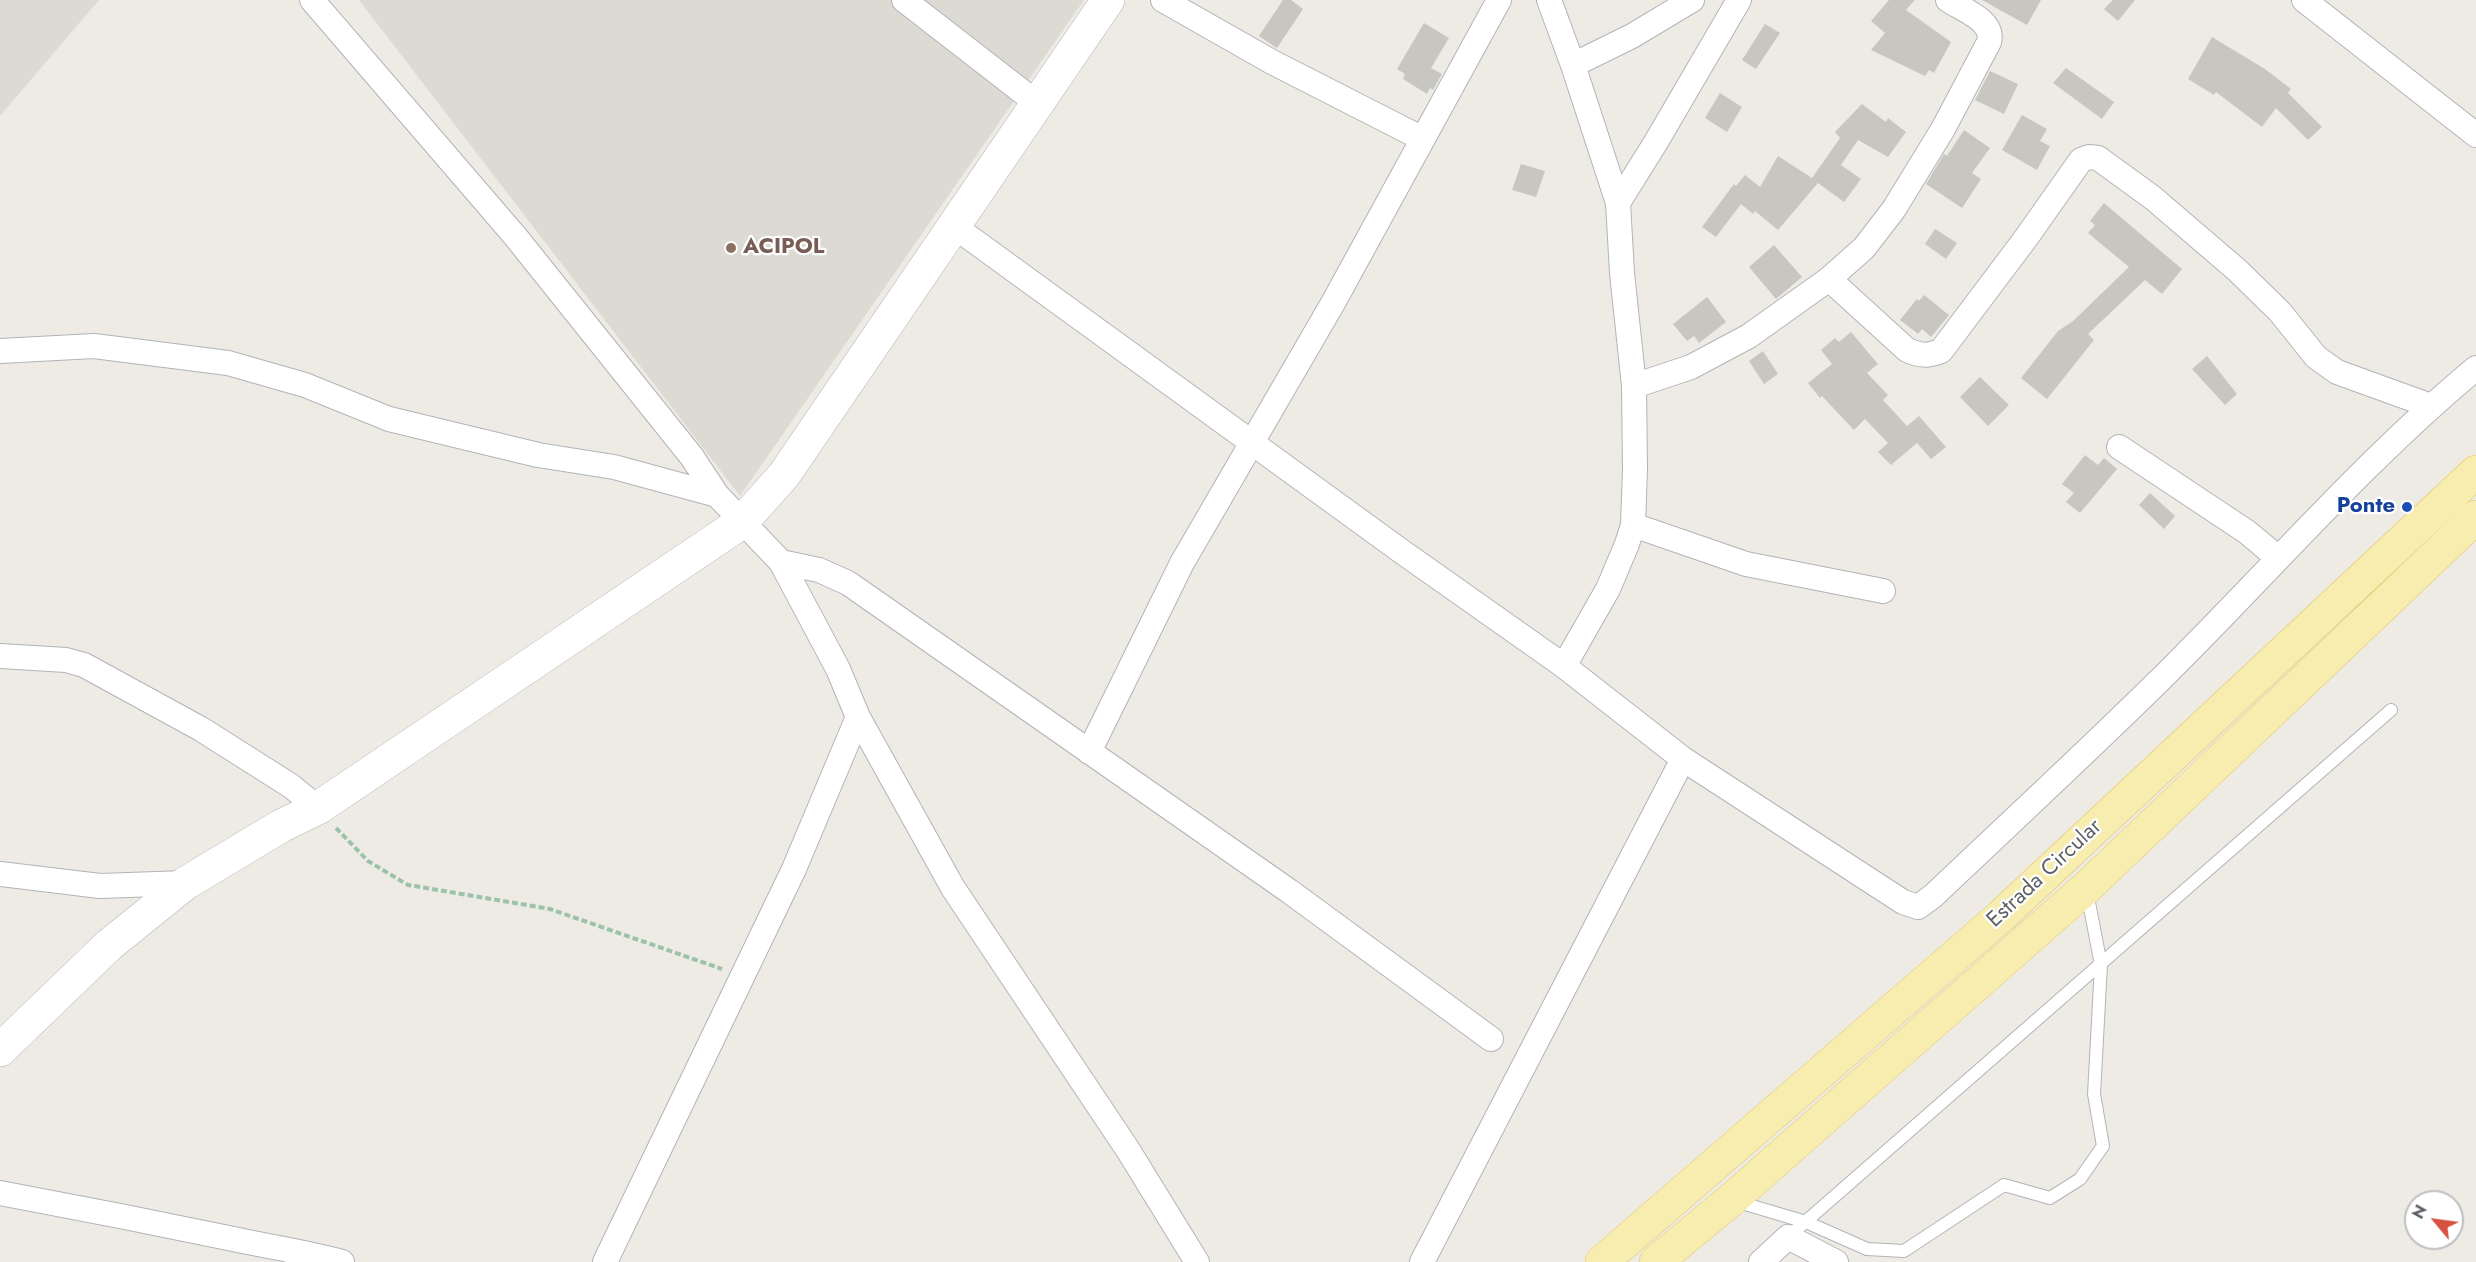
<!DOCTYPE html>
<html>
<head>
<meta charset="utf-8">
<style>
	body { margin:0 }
	#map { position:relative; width:2476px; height:1262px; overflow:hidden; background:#edebe4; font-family:Jost,sans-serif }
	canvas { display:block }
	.north { position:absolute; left:2404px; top:1190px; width:60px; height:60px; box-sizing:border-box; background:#fff; border:2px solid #bebfc1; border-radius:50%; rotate:299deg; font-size:16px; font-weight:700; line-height:24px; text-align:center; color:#5c5f63 }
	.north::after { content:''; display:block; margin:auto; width:21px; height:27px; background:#d75140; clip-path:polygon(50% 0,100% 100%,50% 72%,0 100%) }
</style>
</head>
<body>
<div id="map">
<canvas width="2476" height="1262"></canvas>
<div class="north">N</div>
</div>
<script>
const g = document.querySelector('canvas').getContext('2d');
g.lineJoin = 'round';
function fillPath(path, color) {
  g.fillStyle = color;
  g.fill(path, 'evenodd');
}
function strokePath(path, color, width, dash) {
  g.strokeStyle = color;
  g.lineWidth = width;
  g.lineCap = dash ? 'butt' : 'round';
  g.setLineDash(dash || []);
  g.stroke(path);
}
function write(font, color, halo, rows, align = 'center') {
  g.font = font + ' Jost,sans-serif';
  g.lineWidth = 4.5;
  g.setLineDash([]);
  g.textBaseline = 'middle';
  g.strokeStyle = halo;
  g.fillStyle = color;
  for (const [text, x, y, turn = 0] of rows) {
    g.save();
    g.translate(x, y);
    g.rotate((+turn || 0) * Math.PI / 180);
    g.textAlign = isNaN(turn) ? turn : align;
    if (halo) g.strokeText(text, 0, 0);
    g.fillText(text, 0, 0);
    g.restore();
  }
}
fillPath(new Path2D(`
	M0,0H99L0,116Z
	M359,0H1084L740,496Z`), '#dcdad2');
fillPath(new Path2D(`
	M1283,0H1291L1303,9L1277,48L1259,36Z
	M1889,0H1915L1906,10L1951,42L1934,73L1929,70L1925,76L1871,50L1885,33L1871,21Z
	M1982,0H2041L2027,25Z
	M2113,0H2135L2118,21L2104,9Z
	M1424,23L1449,38L1431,68L1442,74L1433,90L1430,88L1427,94L1403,79L1405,74L1397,69Z
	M1765,24L1780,33L1756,69L1742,60Z
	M2212,37L2265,69L2291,89L2288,93L2322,127L2308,140L2276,108L2262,127L2216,92L2214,95L2188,79Z
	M2066,68L2114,102L2102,119L2053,83Z
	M1990,71L2018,84L2004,114L1975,100Z
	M1720,93L1742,107L1727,132L1705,118Z
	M1862,104L1886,122L1888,118L1906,132L1888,157L1858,140L1841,165L1861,179L1844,202L1818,183L1778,230L1755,211L1753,214L1741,204L1716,237L1702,227L1734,184L1736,186L1745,175L1760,187L1778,156L1812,178L1840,138L1835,132Z
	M2022,115L2047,129L2040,141L2050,146L2037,170L2002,150Z
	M1964,130L1990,148L1972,173L1981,179L1962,208L1926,184L1944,154L1947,156Z
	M1521,164L1545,171L1536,197L1512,190Z
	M2104,203L2182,269L2162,294L2145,280L2088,334L2094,340L2047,399L2021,378L2058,331L2073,321L2129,267L2088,233L2095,225L2090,221Z
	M1935,229L1957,243L1946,259L1925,244Z
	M1774,245L1802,277L1776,299L1749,267Z
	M1924,295L1949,315L1931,337L1922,329L1918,334L1900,320L1917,299L1919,301Z
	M1707,297L1726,322L1699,343L1694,336L1687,341L1673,324Z
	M1851,332L1878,364L1867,373L1888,395L1883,400L1907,426L1919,416L1946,447L1931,459L1917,443L1891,465L1878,452L1888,443L1865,419L1854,430L1822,396L1820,398L1808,383L1832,364L1821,350L1835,338L1839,342Z
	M1763,351L1778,374L1764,384L1749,361Z
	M2207,356L2237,394L2225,405L2192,369Z
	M1980,377L2009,405L1988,426L1960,397Z
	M2085,455L2098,465L2104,458L2117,469L2080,513L2066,502L2074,493L2062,484Z
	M2150,493L2175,516L2164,529L2139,505Z`), '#c8c6c0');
const lane = new Path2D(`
	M1735,1201L1806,1222L1867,1249L1904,1251L2004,1185L2050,1198L2080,1179L2103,1146L2094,1094L2101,965L2087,892
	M1788,1237L2391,710`);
const street = new Path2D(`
	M312,0L515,236L692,457L717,495
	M904,0L1038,104
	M1163,0L1272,62L1421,138
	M1549,0L1573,65L1618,203L1622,273L1634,386L1635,469L1633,525L1627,544L1608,589L1564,666
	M2304,0L2476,135
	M1573,65L1632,36L1692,0
	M1618,203L1656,142L1739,0
	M955,227L1401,551L1564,666L1683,759L1903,902L1918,907L1933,896C2011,822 2090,749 2166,674C2269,572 2364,461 2476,368
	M1829,279L1907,350C1920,356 1928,356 1941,351L2026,238L2081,160L2089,157L2098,158L2153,198L2237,270L2280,312L2316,357L2337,372L2431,406
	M0,351L94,346L228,363L305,385L389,419L538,455L614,467L717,495L781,562L838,669L858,717L953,888L1128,1150L1197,1262
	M1634,386L1691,367L1749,336L1829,279L1864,248L1894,209L1943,129L1989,42C1995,21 1963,10 1948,0
	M2119,447L2247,532L2278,558
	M1633,525L1746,564L1883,591
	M781,562L819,570L848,583L1289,891L1491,1039
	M0,656L66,660L84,665L201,729L291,786L318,808
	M1089,752L1182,563L1333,303L1499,0
	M0,874L100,886L186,883
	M0,1193C81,1208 162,1224 243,1241C276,1248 309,1253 342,1262
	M605,1262L794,869L858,717
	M1422,1262L1683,759
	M1761,1262L1788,1237L1836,1262`);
const secondary = new Path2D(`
	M0,1050L109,945L186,883L281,826L318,808L742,522L784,475L1108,0`);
const primary = new Path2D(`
	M1602,1262L2000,917L2476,472
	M1656,1262L1731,1200L2086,888L2476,517`);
strokePath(lane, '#b1b4b8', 14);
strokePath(street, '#b1b4b8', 26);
strokePath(secondary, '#b0b3b7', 34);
strokePath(primary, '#e3c467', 34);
strokePath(new Path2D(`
	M336,828L368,861L408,885L550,909L722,969`), '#9cc2a9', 4, [6, 3]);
strokePath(lane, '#fff', 12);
strokePath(street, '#fff', 24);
strokePath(secondary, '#fff', 33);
strokePath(primary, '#f6edaf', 33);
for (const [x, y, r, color] of [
	[731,248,6,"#8d6e63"],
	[2407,507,6,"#1a4fb4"]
]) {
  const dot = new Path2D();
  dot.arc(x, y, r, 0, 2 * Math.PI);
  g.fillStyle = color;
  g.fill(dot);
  strokePath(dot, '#fff', 2);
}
write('bold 22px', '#785e54', '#fff', [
	["ACIPOL",743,248]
], 'left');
write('bold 22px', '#164399', '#fff', [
	["Ponte",2395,507]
], 'right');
write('22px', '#5c5f63', '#fff', [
	["Estrada Circular",2045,874,-43]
]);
</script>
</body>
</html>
